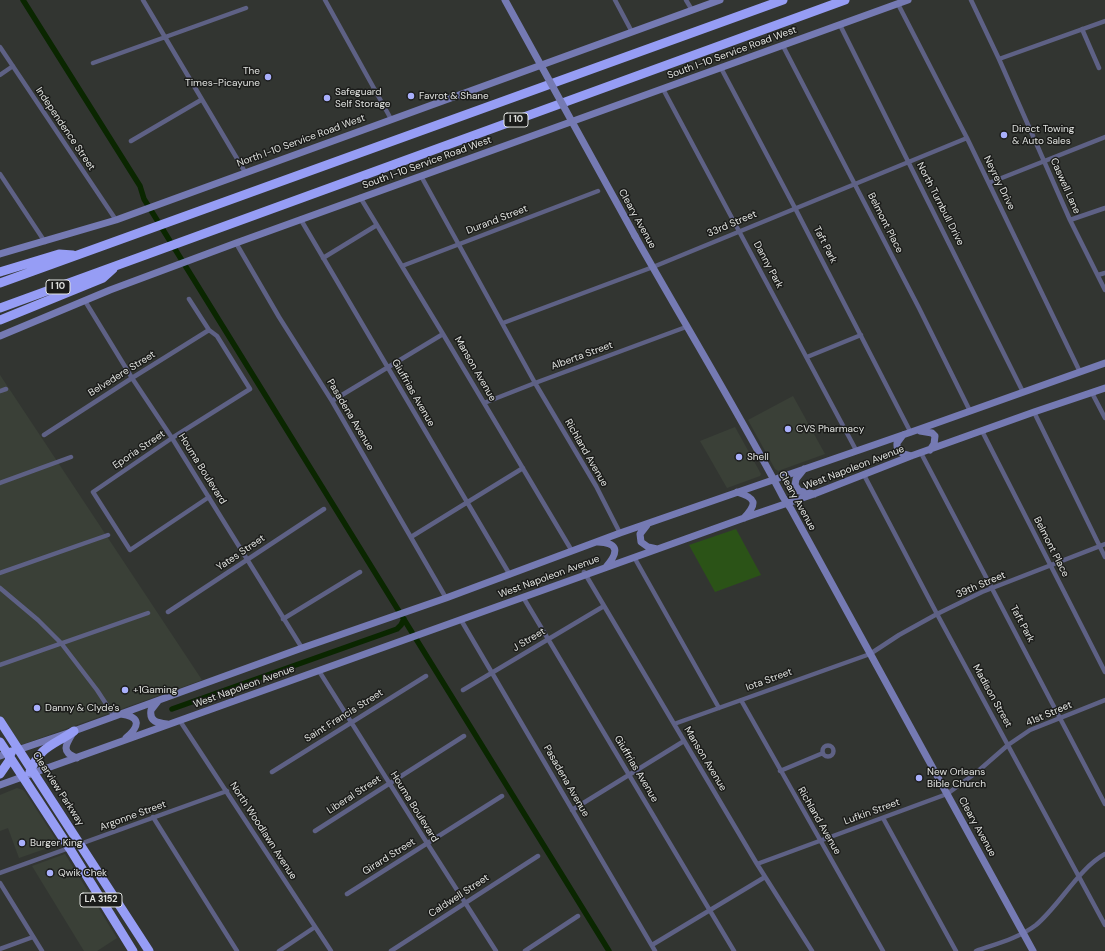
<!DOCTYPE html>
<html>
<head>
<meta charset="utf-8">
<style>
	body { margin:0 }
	canvas { display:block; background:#323531 }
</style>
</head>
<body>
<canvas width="1105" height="951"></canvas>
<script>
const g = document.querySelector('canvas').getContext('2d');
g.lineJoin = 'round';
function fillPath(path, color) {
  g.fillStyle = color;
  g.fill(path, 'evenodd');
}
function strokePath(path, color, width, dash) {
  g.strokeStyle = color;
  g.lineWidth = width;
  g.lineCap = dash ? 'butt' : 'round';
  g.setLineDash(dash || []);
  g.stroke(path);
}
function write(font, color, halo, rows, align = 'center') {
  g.font = font + ' "DM Sans",sans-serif';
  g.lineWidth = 3;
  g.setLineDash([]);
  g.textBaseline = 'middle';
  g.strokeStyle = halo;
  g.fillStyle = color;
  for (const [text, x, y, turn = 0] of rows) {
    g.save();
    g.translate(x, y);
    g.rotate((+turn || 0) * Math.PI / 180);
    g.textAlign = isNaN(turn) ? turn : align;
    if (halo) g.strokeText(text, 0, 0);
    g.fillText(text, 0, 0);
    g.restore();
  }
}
fillPath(new Path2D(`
	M0,375L202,680L21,745L0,716Z
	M793,396L825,454L778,471L775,469L748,420Z
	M735,427L761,474L760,476L727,488L700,441Z
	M17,788L23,790L25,792L59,844L19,858L8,828L0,831V795Z
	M65,854L117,938L97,951H84L32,866Z`), '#3a4037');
fillPath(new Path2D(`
	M736,529L761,575L715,592L689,545Z`), '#2b5317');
strokePath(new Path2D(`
	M23,0L140,186L144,199L609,951
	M172,709L397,629L401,625L404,619`), '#0a2600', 5.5);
strokePath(new Path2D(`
	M143,0L245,172
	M325,0L391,119
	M615,0L632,32
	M686,0L692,10
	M971,0L999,59L1070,220L1105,290
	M898,4L967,138L1080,372
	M840,25L1023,392
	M1082,29L1099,68
	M783,46L919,308L970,411
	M0,47L116,220
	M999,59L1105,21
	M93,63L246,8
	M721,68L795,208L911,433
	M0,75L13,66
	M663,89L856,450
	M131,141L201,100
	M0,174L45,242
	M421,176L535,383L596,486L620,533
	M989,183L1105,137
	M360,197L443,334L572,551
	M301,220L510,575
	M1070,220L1105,208
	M236,243L279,317L332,401L446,598
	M323,258L377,225
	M402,266L598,191
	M1098,275L1105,273
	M189,299L209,330L217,336L250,389L172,438L93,492L130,550L209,497
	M85,301L132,378L172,438L302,648
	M503,323L653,267L967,138
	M807,357L861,335
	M0,391L6,389
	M1092,393L1105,418
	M332,401L443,334
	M484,403L535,383L686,327
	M1034,412L1105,557
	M982,431L1105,672
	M44,435L132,378L209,330
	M921,453L1105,804
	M864,475L937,614L1105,925
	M0,483L71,457
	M411,537L523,468
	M634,557L719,708
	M584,572L757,864L812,951
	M0,573L108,535
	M0,588L38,620L61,643L97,690L114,716
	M523,597L734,951
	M168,612L324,509
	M283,619L360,572
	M461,620L655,951
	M0,665L148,613
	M319,671L427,843L496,951
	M463,690L604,606
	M741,700L883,951
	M180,721L331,951
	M674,724L870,654L899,635L937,614L982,592L1105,544
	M822.5 751a5.5 5.5 0 1 1 11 0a5.5 5.5 0 1 1-11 0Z
	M780,771L823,753
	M272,772L426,676
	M572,810L684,741
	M153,817L237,951
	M883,818L956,951
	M315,831L464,736
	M757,864L947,794L977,772L1008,745L1030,730L1105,700
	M0,873L227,791
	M0,883L42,951
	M347,894L502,796
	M652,945L765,877
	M0,949L33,937
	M279,951L315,927
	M391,951L538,856
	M525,951L578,916
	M976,951C996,944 1019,938 1036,925C1059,906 1079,868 1105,854`), '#5e6185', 4.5);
strokePath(new Path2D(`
	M635,236C684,323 736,408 783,497L791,509L1033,951
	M0,254L116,220L720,0
	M0,336L110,290L236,243L908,0
	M920,431L932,433L935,436L934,444L930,450
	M903,435L897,443C896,453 904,454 911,456
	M804,469L796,479L795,485L799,491L814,494
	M737,492C756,498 758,503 744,518
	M647,525L640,534L641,542L648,547L657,549
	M598,542C620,543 618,553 606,567
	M158,701L151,710C149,722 158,723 167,724
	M121,714C141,717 140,726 126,738
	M74,731C67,743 59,752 77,758
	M0,756L74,731L302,648L446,598L620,533L917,430L1105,363
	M0,785L744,518L814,494L911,456L1034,412L1105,388`), '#757ab3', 7);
strokePath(new Path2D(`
	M0,272L59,254L73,255
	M0,283L783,0
	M0,308L845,0
	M0,320L103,278L113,269
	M0,721L149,951
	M0,742L70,849L133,951
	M30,772C41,745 53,746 74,731
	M0,774L9,761L11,752`), '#969df5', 9);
strokePath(new Path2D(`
	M505,0L635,236`), '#757ab3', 7);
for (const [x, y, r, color] of [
	[268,77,4,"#a9b0fc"],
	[411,96,4,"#a9b0fc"],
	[327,98,4,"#a9b0fc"],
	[1004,135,4,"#a9b0fc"],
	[788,429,4,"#a9b0fc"],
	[739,457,4,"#a9b0fc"],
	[125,690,4,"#a9b0fc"],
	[37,708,4,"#a9b0fc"],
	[919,778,4,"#a9b0fc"],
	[22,843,4,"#a9b0fc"],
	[50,873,4,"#a9b0fc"]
]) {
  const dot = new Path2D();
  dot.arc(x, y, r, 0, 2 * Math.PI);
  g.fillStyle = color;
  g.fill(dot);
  strokePath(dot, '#1b1c1a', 1.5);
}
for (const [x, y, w] of [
	[516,120,24],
	[58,287,24],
	[101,900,42]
]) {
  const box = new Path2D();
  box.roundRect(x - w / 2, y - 7, w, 14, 3);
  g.fillStyle = '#1b1c1a';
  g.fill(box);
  strokePath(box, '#e1e3e0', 1);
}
write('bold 9px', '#e1e3e0', null, [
	["I 10",516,120],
	["I 10",58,287],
	["LA 3152",101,900]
]);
write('10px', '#e1e3e0', '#1b1c1a', [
	["South I-10 Service Road West",732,53,-20],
	["Independence Street",65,129,56],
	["North I-10 Service Road West",301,141,-20],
	["South I-10 Service Road West",427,163,-20],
	["Neyrey Drive",999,183,64],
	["Caswell Lane",1065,186,66],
	["North Turnbull Drive",940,204,63],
	["Cleary Avenue",637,219,61],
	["Durand Street",497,220,-21],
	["Belmont Place",885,223,63],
	["33rd Street",732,224,-23],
	["Taft Park",825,245,63],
	["Danny Park",768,265,62],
	["Alberta Street",582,356,-20],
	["Manson Avenue",475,369,60],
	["Belvedere Street",122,374,-32],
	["Giuffrias Avenue",413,393,60],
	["Pasadena Avenue",350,415,59],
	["Eporia Street",139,450,-34],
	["Richland Avenue",586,453,60],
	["West Napoleon Avenue",854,468,-21],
	["Houma Boulevard",202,469,58],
	["Cleary Avenue",797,501,61],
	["Belmont Place",1051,547,63],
	["Yates Street",241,553,-34],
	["West Napoleon Avenue",549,577,-20],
	["39th Street",981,585,-23],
	["Taft Park",1022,624,62],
	["J Street",529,640,-31],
	["Iota Street",769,680,-20],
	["West Napoleon Avenue",244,687,-20],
	["Madison Street",992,696,61],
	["41st Street",1049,714,-23],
	["Saint Francis Street",344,716,-32],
	["Manson Avenue",705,759,59],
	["Giuffrias Avenue",636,769,59],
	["Pasadena Avenue",566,781,60],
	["Clearview Parkway",58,789,57],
	["Liberal Street",354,795,-33],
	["Houma Boulevard",414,807,58],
	["Lufkin Street",872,812,-20],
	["Argonne Street",133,816,-20],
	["Richland Avenue",819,821,60],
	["Cleary Avenue",977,827,61],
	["North Woodlawn Avenue",263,831,57],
	["Girard Street",389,857,-32],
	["Caldwell Street",459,896,-33]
]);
write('10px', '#e1e3e0', '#1b1c1a', [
	["The",260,71,"right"],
	["Times-Picayune",260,83,"right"],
	["Safeguard",335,92],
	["Self Storage",335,104],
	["Favrot & Shane",419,96],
	["Direct Towing",1012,129],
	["& Auto Sales",1012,141],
	["CVS Pharmacy",796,429],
	["Shell",747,457],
	["+1Gaming",133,690],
	["Danny & Clyde's",45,708],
	["New Orleans",927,772],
	["Bible Church",927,784],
	["Burger King",30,843],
	["Qwik Chek",58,873]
], 'left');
</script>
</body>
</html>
